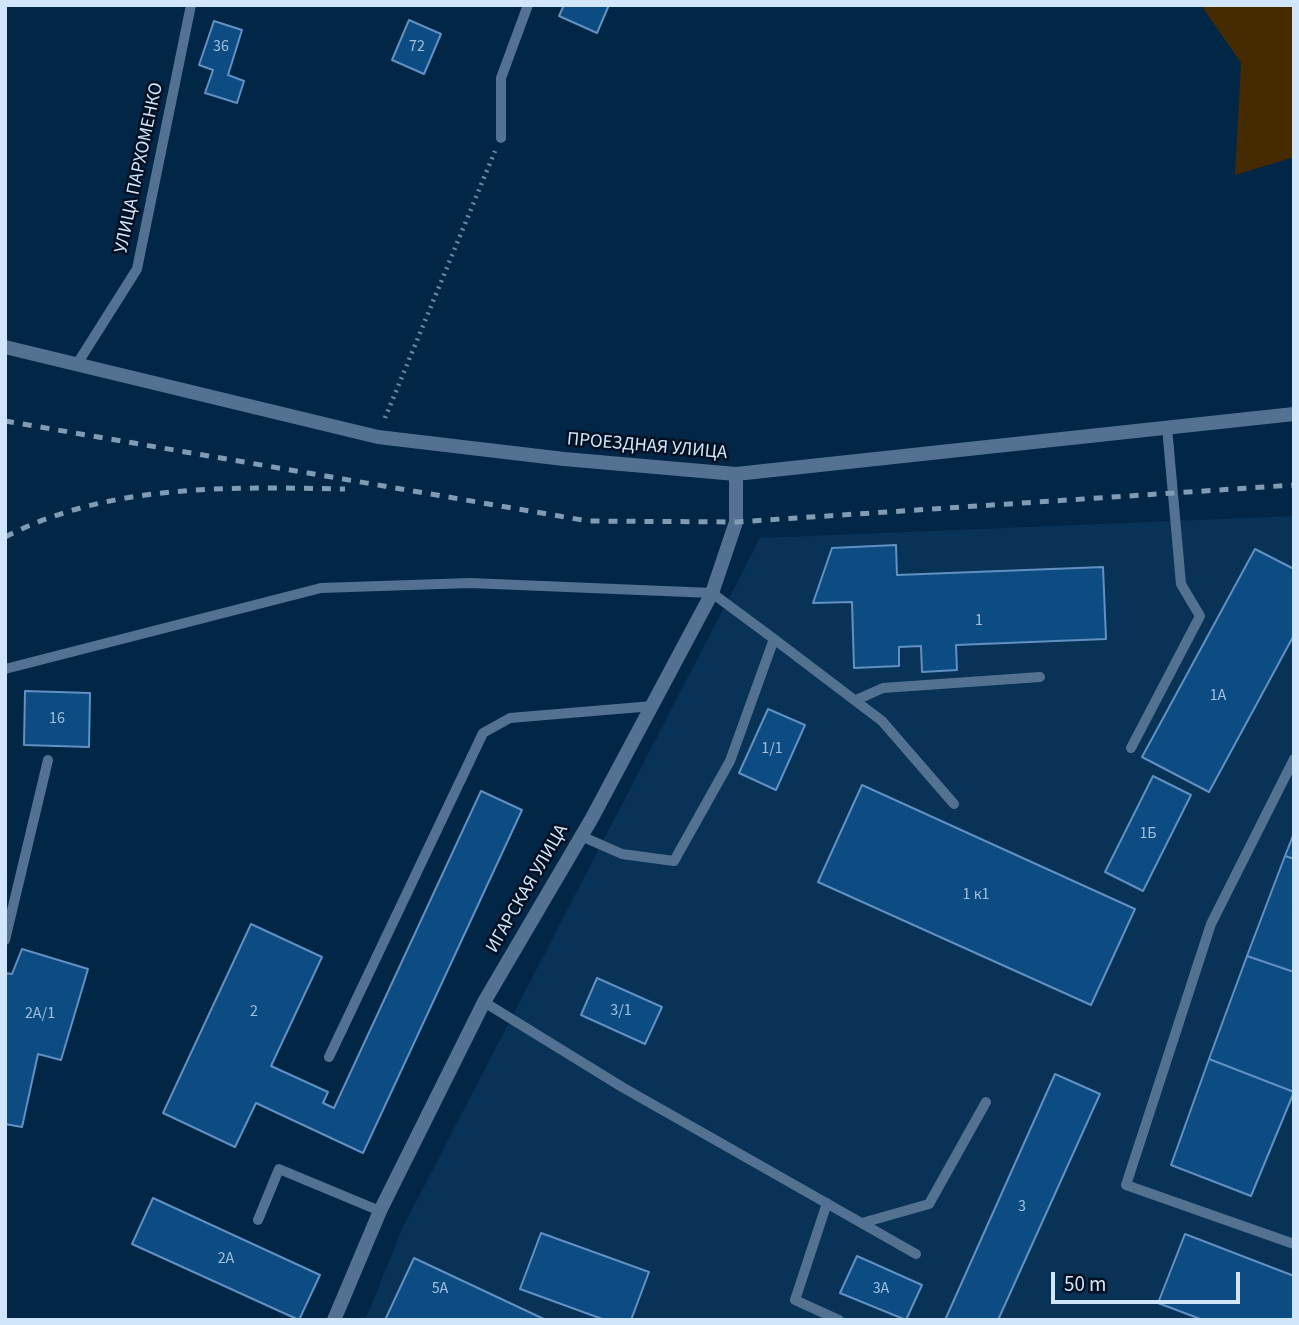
<!DOCTYPE html>
<html>
<head>
<meta charset="utf-8">
<style>
	body { margin:0 }
	#map { position:relative; width:1299px; height:1325px; overflow:hidden; background:#022646; font-family:"Source Sans 3",sans-serif }
	canvas { display:block }
	.frame { position:absolute; inset:0; border:7px solid #d2e6fb; pointer-events:none }
	.scale { position:absolute; left:1051px; top:1272px; width:189px; height:32px; box-sizing:border-box; border:4px solid #d2e6fb; border-top:0; padding-left:9px; font-size:21px; line-height:24px; white-space:nowrap; color:#d2e6fb; -webkit-text-stroke:5px #000f21; paint-order:stroke }
</style>
</head>
<body>
<div id="map">
<canvas width="1299" height="1325"></canvas>
<div class="frame"></div>
<div class="scale">50 m</div>
</div>
<script>
const g = document.querySelector('canvas').getContext('2d');
g.lineJoin = 'round';
function fillPath(path, color) {
  g.fillStyle = color;
  g.fill(path, 'evenodd');
}
function strokePath(path, color, width, dash) {
  g.strokeStyle = color;
  g.lineWidth = width;
  g.lineCap = dash ? 'butt' : 'round';
  g.setLineDash(dash || []);
  g.stroke(path);
}
function write(font, color, halo, rows, align = 'center') {
  g.font = font + ' "Source Sans 3",sans-serif';
  g.lineWidth = 5;
  g.setLineDash([]);
  g.textBaseline = 'middle';
  g.strokeStyle = halo;
  g.fillStyle = color;
  for (const [text, x, y, turn = 0] of rows) {
    g.save();
    g.translate(x, y);
    g.rotate((+turn || 0) * Math.PI / 180);
    g.textAlign = isNaN(turn) ? turn : align;
    if (halo) g.strokeText(text, 0, 0);
    g.fillText(text, 0, 0);
    g.restore();
  }
}
fillPath(new Path2D(`
	M1294,516V1320H365L403,1227L760,538Z`), '#093257');
fillPath(new Path2D(`
	M1201,5H1294V157L1235,175L1241,63Z`), '#472b00');
const building = new Path2D(`
	M564,5H609L597,33L559,16Z
	M409,20L441,34L424,74L392,60Z
	M214,21L242,30L228,75L244,81L237,103L205,93L213,70L199,65Z
	M896,545L897,575L1103,567L1106,639L956,645L957,670L922,672L921,646L899,647V666L854,668L852,602L813,603L832,548Z
	M1255,549L1294,569V635L1209,792L1142,757Z
	M25,691L90,693L89,747L24,745Z
	M768,709L805,725L776,790L739,773Z
	M1153,776L1191,795L1143,891L1105,872Z
	M862,785L1135,909L1091,1005L818,882Z
	M481,791L522,810L363,1153L256,1103L235,1147L163,1113L251,924L322,957L271,1066L328,1092L323,1103L334,1108Z
	M1294,833V859L1285,856Z
	M1285,856L1294,859V972L1247,956Z
	M22,949L88,969L61,1060L38,1054L22,1127L5,1124V973L12,974Z
	M1247,956L1294,972V1092L1209,1059Z
	M597,978L662,1007L645,1044L581,1015Z
	M1209,1059L1294,1092L1251,1196L1171,1165Z
	M1055,1074L1100,1094L998,1320H945Z
	M153,1198L320,1275L299,1320L132,1244Z
	M541,1233L649,1272L631,1320H605L520,1289Z
	M1185,1234L1294,1276V1320H1203L1158,1303Z
	M857,1256L922,1285L906,1320L840,1293Z
	M414,1258L546,1320H385Z`);
fillPath(building, '#0c4c83');
strokePath(building, '#6290c2', 2);
strokePath(new Path2D(`
	M385,418L495,151`), '#6d89a4', 4.5, [2, 5]);
strokePath(new Path2D(`
	M501,138V78L528,5
	M77,364L137,269L191,5
	M774,639L882,721L954,804
	M5,669L321,588L470,583L712,593L774,639L730,761L674,861L622,854L581,836
	M856,700L883,688L1040,677
	M1131,748L1200,616L1181,584L1167,427
	M1294,759L1211,924L1126,1185L1294,1244
	M5,940L48,760
	M484,1002L622,1087L916,1254
	M329,1057L483,733L510,718L653,706
	M827,1203L795,1300L839,1320
	M258,1220L279,1169L380,1211
	M862,1223L929,1204L986,1102`), '#537292', 10);
strokePath(new Path2D(`
	M5,347L378,437L564,459L736,474L1294,414
	M334,1320L380,1211L484,1002L592,818L712,593L736,522V474`), '#537292', 14);
strokePath(new Path2D(`
	M5,421L588,521L736,522L1294,485
	M5,537C110,483 230,487 345,489`), '#809bb4', 5, [9, 9]);
write('16px', '#a0c0dd', null, [
	["36",221,47],
	["72",417,47],
	["1",979,621],
	["1А",1218,696],
	["16",57,719],
	["1/1",772,749],
	["1Б",1148,834],
	["1 к1",976,895],
	["3/1",621,1011],
	["2",254,1012],
	["2А/1",40,1014],
	["3",1022,1207],
	["2А",226,1259],
	["5А",440,1289],
	["3А",881,1289]
]);
write('19px', '#d2e6fb', '#000f21', [
	["УЛИЦА ПАРХОМЕНКО",140,168,-78],
	["ПРОЕЗДНАЯ УЛИЦА",647,447,5],
	["ИГАРСКАЯ УЛИЦА",528,889,-60]
]);
</script>
</body>
</html>
